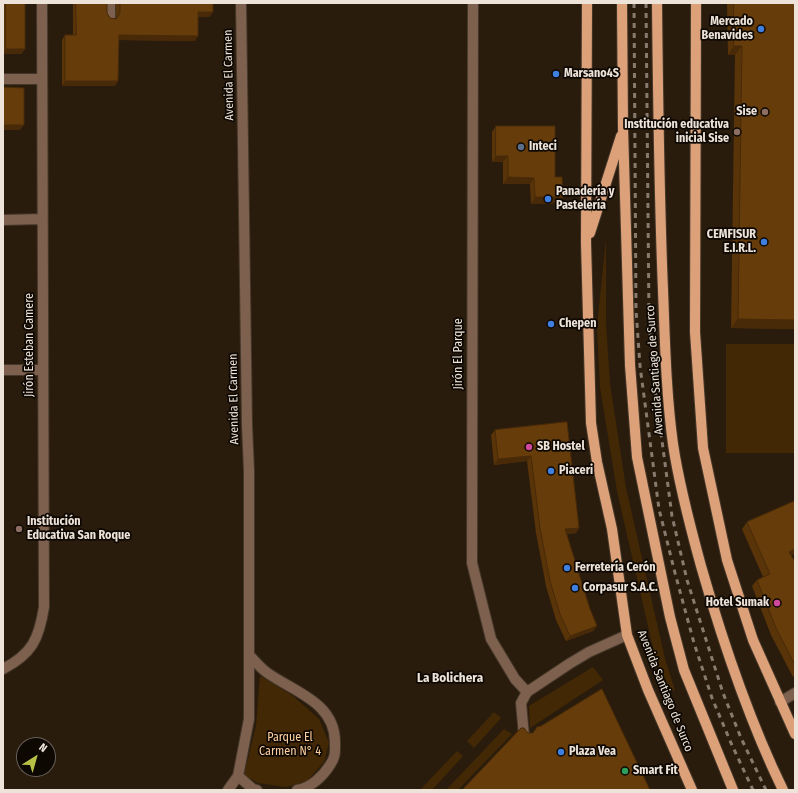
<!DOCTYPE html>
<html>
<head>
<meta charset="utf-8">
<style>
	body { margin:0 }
	#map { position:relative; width:798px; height:793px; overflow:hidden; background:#2a1c0d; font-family:"Fira Sans Condensed",sans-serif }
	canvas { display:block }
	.frame { position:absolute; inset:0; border:4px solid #ede3d9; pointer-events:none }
	.north { position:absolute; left:16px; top:737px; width:40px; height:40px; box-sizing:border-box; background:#0e0803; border:1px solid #676059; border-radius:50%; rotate:37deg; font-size:11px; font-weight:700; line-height:16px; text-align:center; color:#ede3d9 }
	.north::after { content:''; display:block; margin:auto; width:14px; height:18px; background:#b9c046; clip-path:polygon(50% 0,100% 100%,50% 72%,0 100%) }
</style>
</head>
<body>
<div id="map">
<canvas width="798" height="793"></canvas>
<div class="frame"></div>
<div class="north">N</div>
</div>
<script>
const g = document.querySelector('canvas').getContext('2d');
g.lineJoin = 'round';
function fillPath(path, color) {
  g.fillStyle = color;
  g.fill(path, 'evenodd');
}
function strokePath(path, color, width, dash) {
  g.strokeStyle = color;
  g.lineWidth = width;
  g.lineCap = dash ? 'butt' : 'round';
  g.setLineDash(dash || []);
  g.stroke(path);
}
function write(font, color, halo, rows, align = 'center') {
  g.font = font + ' "Fira Sans Condensed",sans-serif';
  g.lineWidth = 3.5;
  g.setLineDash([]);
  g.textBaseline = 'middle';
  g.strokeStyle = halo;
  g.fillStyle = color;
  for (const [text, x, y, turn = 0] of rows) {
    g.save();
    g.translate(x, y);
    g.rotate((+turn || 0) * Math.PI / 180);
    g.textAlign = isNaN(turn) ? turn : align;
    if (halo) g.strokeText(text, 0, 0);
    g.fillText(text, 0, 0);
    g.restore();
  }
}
fillPath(new Path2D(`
	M606,239V324L610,384L626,488L665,659L675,690L669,692L656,661L617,491L600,387L597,326Z
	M726,344H795V453H726Z
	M593,667L603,680L530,728L529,706Z
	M260,676L293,696L319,719L329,743L324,762L307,781L286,787L258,783L244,775L256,726Z
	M494,712L501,718L474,748L467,741Z
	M504,729L512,734L458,790H446Z
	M457,751L463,756L432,790H420Z`), '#432805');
const minor = new Path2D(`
	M110,3V18
	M473,3L472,563L491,639L515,679L527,692
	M3,79H42
	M3,220L42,219
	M3,370H43
	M249,655C255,661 261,669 269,674C295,692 335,703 335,742C335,752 336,756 330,765C323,776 311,788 297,790
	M3,669C32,654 39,639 44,607L42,3
	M780,702L795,693
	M524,736L521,703L527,692L569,664L589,652L627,635
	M238,776L253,789L257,790
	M228,790L238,776L249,719V471L247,425L241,3`);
const major = new Path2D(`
	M587,3L586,243L591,423L597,462L612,529L627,635L648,690L692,790
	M622,3L623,128L630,365L637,457L670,617L684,670L733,790
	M657,3C658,99 659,195 663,290C665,342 666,393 673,444C679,485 690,526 701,566C723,643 748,718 783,790
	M696,3L695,332L703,448L727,560L753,640L795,734
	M590,233L621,136`);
strokePath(minor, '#45382a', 12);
strokePath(major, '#45382a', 12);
strokePath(minor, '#7d604d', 10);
strokePath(major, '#dda17a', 10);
strokePath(new Path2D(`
	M634,3L636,310L640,366L659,509L675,573L694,643L712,698L731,743L753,790
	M646,3L649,317L653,373L672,516L687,580L723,693L741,738L766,790`), '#877b6f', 3, [5, 5]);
fillPath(new Path2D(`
	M3,3H25V49L21,54H3Z
	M73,3H107V13L110,18H116V3H213V12L209,17H198L195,41L119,40L115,86H62V40L65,35H73Z
	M727,3H795V329L731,328L735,55H728Z
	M496,126L555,177L559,203L531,204L530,184H503V162H492V132Z
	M567,422L579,528L576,533L567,534L590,609L597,626L593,631L566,641L556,620L546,586L536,533L527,461L494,465L491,435L495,430Z
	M795,501V554L791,555L795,562V675L793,677L771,635L752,586L757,580L763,577L742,529L747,522Z`), '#593409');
fillPath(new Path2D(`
	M198,12H213L209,17H195Z
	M119,35L198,36L195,41L115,40Z
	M734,46H742L735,55H728Z
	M6,49H25L21,54H3V53Z
	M65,81H118L115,86H62Z
	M3,125H24L20,130H3Z
	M496,156H508L503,162H492Z
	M508,177L534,178L530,184H503Z
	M535,197H563L559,203L531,204Z
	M738,319L795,320V329L731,328Z
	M531,456L527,461L494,465L498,459Z
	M579,528L576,533L562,535L565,529Z
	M795,549V554L784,558L789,552Z
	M597,626L593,631L566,641L570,636Z`), '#482a08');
const building = new Path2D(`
	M6,3H25V49H6Z
	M76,3H107V13L110,18L116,19L120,13V3H213V12H198V36L119,35L118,81H65V35H76Z
	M734,3H795V320L738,319L742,46H734Z
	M3,87L24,88V125H3Z
	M496,126H555V177H562L563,197H535L534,178L508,177V156H496Z
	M567,422L579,528L565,529L590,609L597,626L570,636L560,614L550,581L540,528L531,456L498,459L495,430Z
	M795,501V549L789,552L795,562V665L776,628L757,580L770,574L747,522Z
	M602,689L650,790H462L521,728H524L528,733H533L537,727L541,726Z`);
fillPath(building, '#673c0b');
strokePath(building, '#482a08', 1);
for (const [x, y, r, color] of [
	[761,29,4,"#3f7fe0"],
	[556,74,4,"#3f7fe0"],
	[765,112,4,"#8d6e63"],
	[737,132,4,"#8d6e63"],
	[521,147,4,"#5c6f8a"],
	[548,199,4,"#3f7fe0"],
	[764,242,4,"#3f7fe0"],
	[551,324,4,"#3f7fe0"],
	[529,447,4,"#d1479c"],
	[551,471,4,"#3f7fe0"],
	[19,529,4,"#8d6e63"],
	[567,568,4,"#3f7fe0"],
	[575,588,4,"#3f7fe0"],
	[777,603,4,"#d1479c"],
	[561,752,4,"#3f7fe0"],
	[625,771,4,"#2e9e5b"]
]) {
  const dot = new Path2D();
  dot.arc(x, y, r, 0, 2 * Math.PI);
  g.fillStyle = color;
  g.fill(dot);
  strokePath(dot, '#0e0803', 1.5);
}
write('bold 12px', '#ede3d9', '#0e0803', [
	["Mercado",753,22,"right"],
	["Benavides",753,36,"right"],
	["Marsano4S",564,74],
	["Sise",757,112,"right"],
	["Institución educativa",729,125,"right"],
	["inicial Sise",729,139,"right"],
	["Inteci",529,147],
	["Panadería y",556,192],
	["Pastelería",556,206],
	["CEMFISUR",756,235,"right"],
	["E.I.R.L.",756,249,"right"],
	["Chepen",559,324],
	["SB Hostel",537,447],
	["Piaceri",559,471],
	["Institución",27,522],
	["Educativa San Roque",27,536],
	["Ferretería Cerón",575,568],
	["Corpasur S.A.C.",583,588],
	["Hotel Sumak",769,603,"right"],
	["Plaza Vea",569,752],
	["Smart Fit",633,771]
], 'left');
write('12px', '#ede3d9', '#0e0803', [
	["Avenida El Carmen",229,75,-91],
	["Jirón Esteban Camere",30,345,-90],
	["Jirón El Parque",459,354,-90],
	["Avenida Santiago de Surco",655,370,-94],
	["Avenida El Carmen",234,399,-91],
	["Avenida Santiago de Surco",665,691,68]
]);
write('12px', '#fdcf9f', '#0e0803', [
	["Parque El",290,738],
	["Carmen N° 4",290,752]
]);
write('bold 13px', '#ede3d9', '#0e0803', [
	["La Bolichera",450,678]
]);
</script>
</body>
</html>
